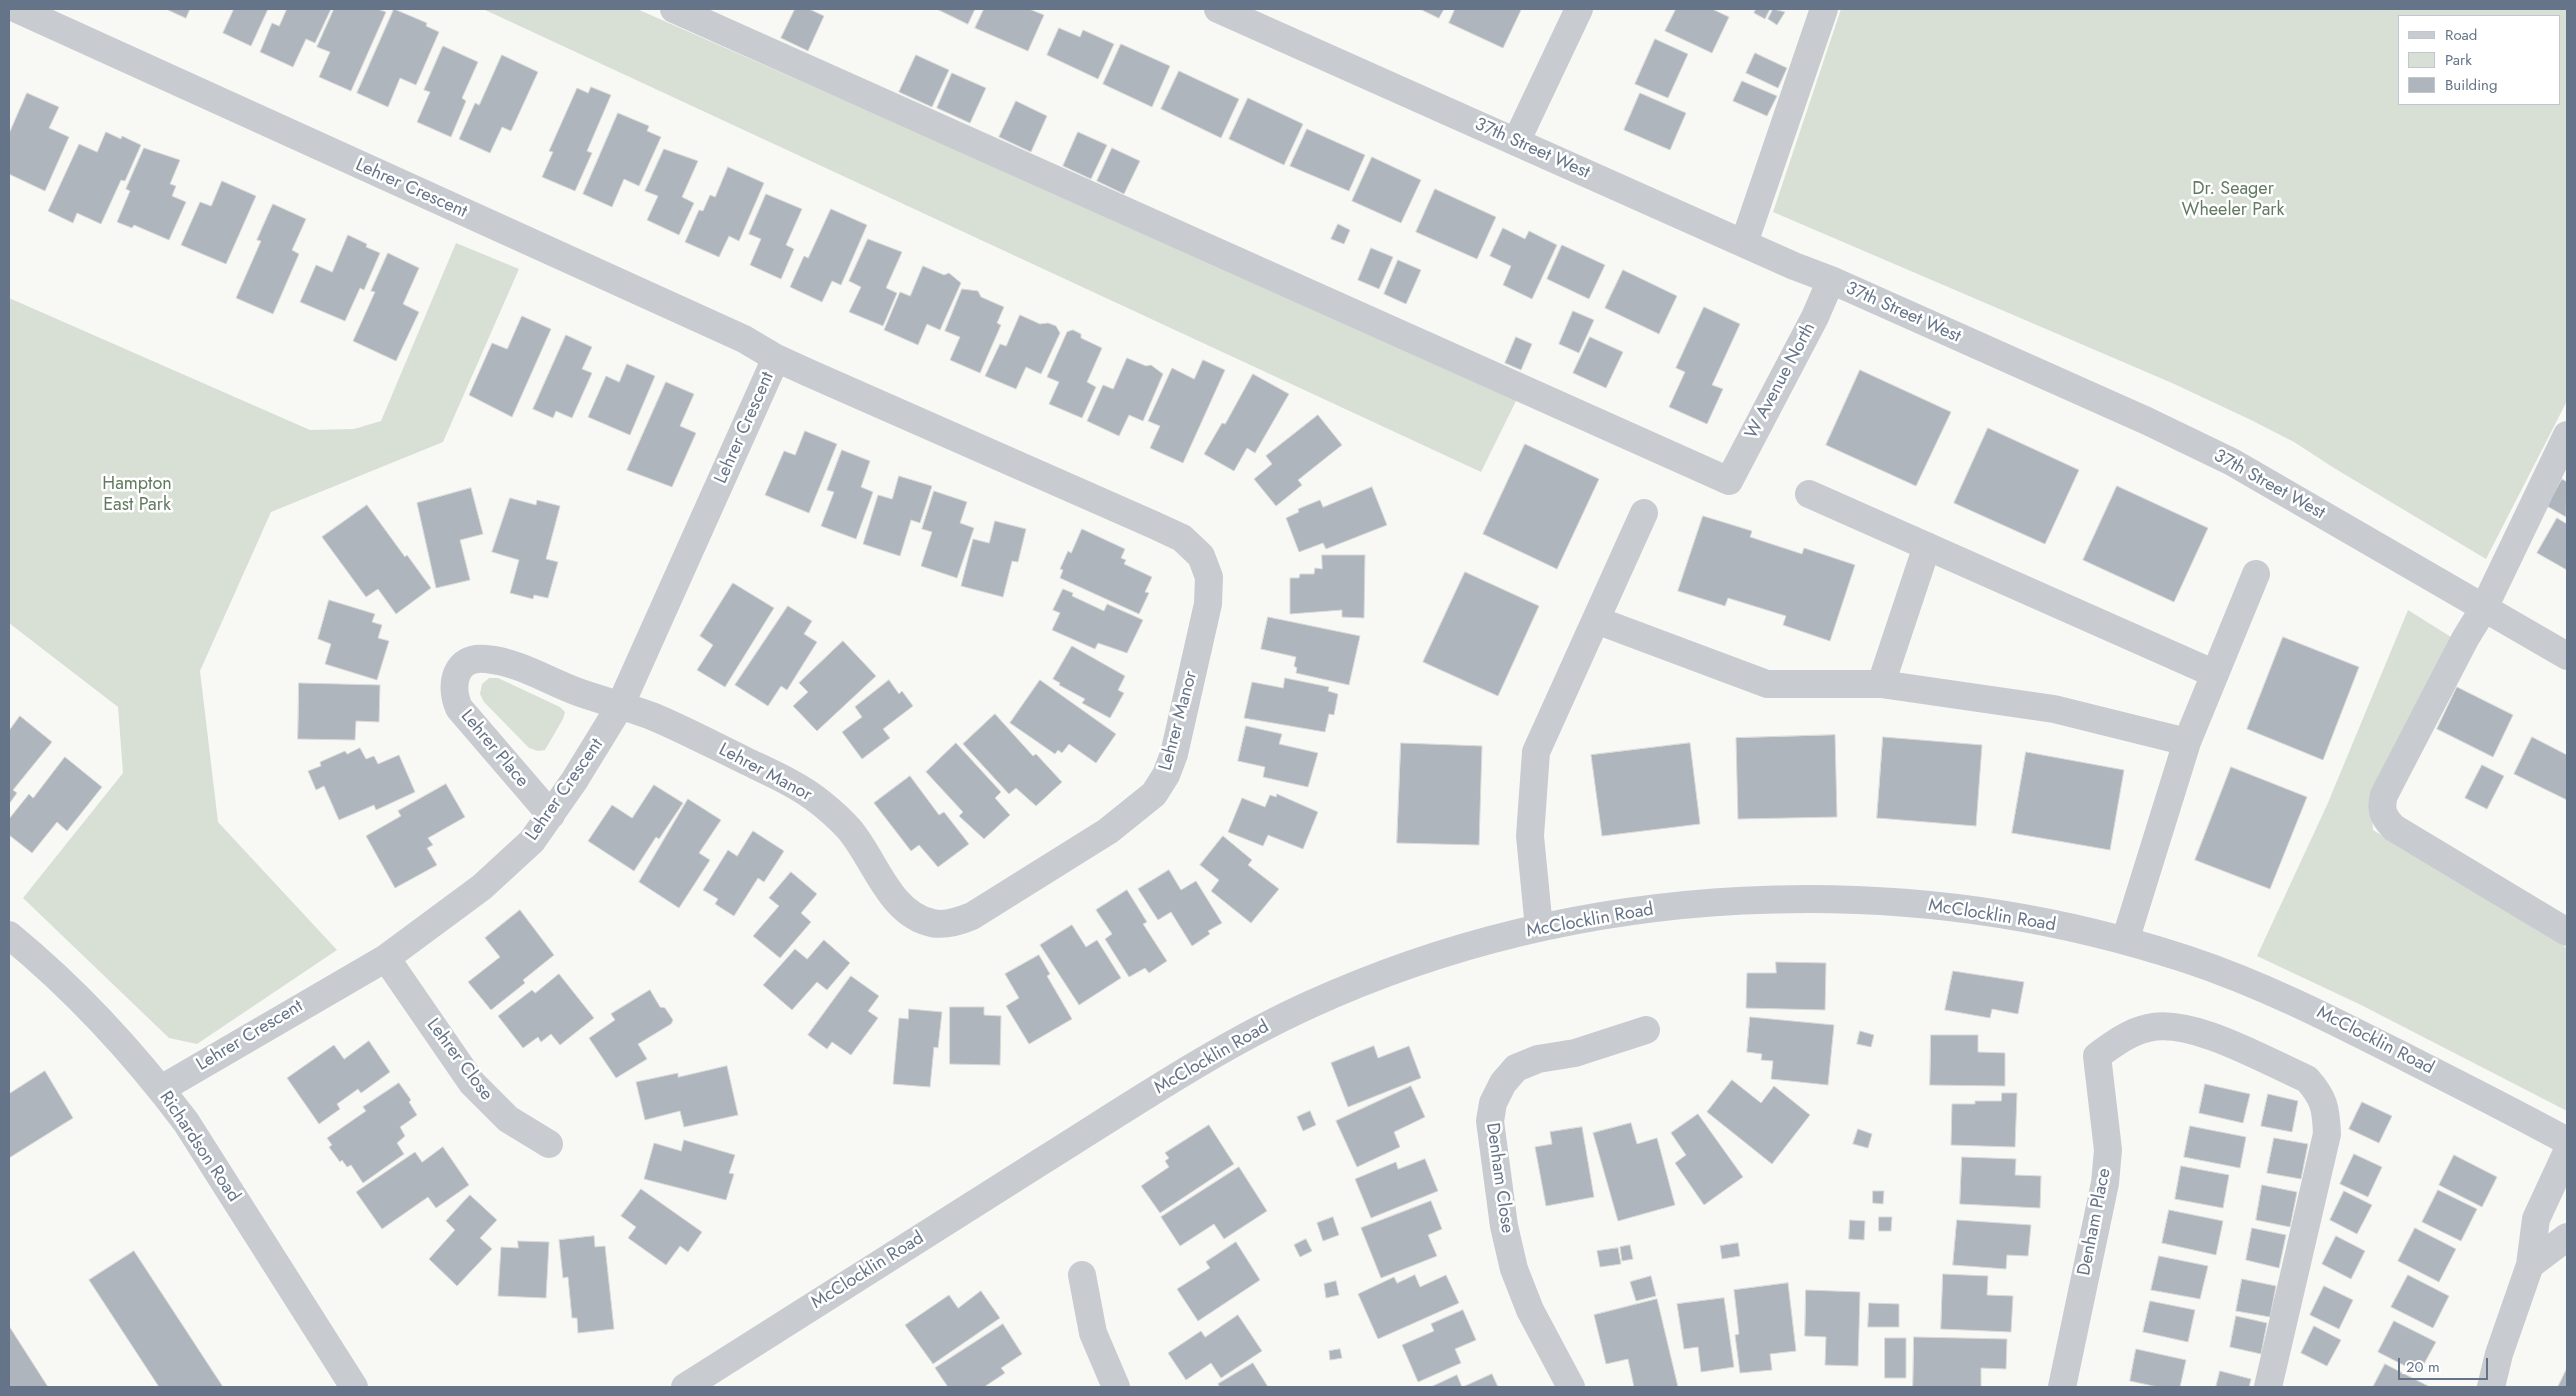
<!DOCTYPE html>
<html>
<head>
<meta charset="utf-8">
<style>
	body { margin:0 }
	#map { position:relative; width:2576px; height:1396px; overflow:hidden; background:#f8f8f5; font-family:Jost,sans-serif }
	canvas { display:block }
	.frame { position:absolute; inset:0; border:10px solid #657488; pointer-events:none }
	.legend { position:absolute; left:2398px; top:15px; width:162px; height:90px; box-sizing:border-box; background:#fff; border:1px solid #c1c7cf; margin:0; padding:6px 9px; list-style:none; font-size:15px; color:#657488 }
	.legend li { display:flex; align-items:center; gap:10px; height:25px }
	.legend b { width:25px; border:1px solid #c1c7cf }
	.scale { position:absolute; left:2398px; top:1358px; width:90px; height:22px; box-sizing:border-box; border:2px solid #657488; border-top:0; padding-left:6px; font-size:15px; line-height:18px; white-space:nowrap; color:#657488; -webkit-text-stroke:4px #fff; paint-order:stroke }
</style>
</head>
<body>
<div id="map">
<canvas width="2576" height="1396"></canvas>
<div class="frame"></div>
<ul class="legend">
<li><b style="height:6px;background:#c8cbcf"></b>Road</li>
<li><b style="height:14px;background:#d8e0d6"></b>Park</li>
<li><b style="height:14px;background:#aeb5bc"></b>Building</li>
</ul>
<div class="scale">20 m</div>
</div>
<script>
const g = document.querySelector('canvas').getContext('2d');
g.lineJoin = 'round';
function fillPath(path, color) {
  g.fillStyle = color;
  g.fill(path, 'evenodd');
}
function strokePath(path, color, width, dash) {
  g.strokeStyle = color;
  g.lineWidth = width;
  g.lineCap = dash ? 'butt' : 'round';
  g.setLineDash(dash || []);
  g.stroke(path);
}
function write(font, color, halo, rows, align = 'center') {
  g.font = font + ' Jost,sans-serif';
  g.lineWidth = 5;
  g.setLineDash([]);
  g.textBaseline = 'middle';
  g.strokeStyle = halo;
  g.fillStyle = color;
  for (const [text, x, y, turn = 0] of rows) {
    g.save();
    g.translate(x, y);
    g.rotate((+turn || 0) * Math.PI / 180);
    g.textAlign = isNaN(turn) ? turn : align;
    if (halo) g.strokeText(text, 0, 0);
    g.fillText(text, 0, 0);
    g.restore();
  }
}
fillPath(new Path2D(`
	M483,9H637L1518,397L1481,472Z
	M1841,9H2567V401L2486,559L2334,468L2294,442L2251,420L2172,383L1773,212ZM2560,16V104H2400V16Z
	M456,243L519,269L443,442L271,512L200,671L218,822L337,950L197,1044L169,1038L23,898L123,773L118,707L9,623V298L310,430L354,429L381,421Z
	M2408,610L2451,637L2371,794L2373,830L2567,948V1111L2361,1005L2257,956L2327,805Z
	M489,678H498L560,707L565,712L563,719L545,750L538,751L529,748L484,702L480,694L482,684Z`), '#d8e0d6');
const building = new Path2D(`
	M166,9H190L186,18Z
	M234,9H268L251,46L223,33Z
	M287,9H331L315,43L306,39L293,67L260,52L272,23L279,26Z
	M334,9H377L386,12L351,91L319,77L330,52L317,47Z
	M394,9L427,23L426,26L439,32L416,85L400,78L388,107L357,93Z
	M795,9H809L824,16L808,51L781,38Z
	M937,9H975L968,24Z
	M984,9H1029L1044,15L1028,51L975,28Z
	M1420,9H1444L1439,18Z
	M1455,9H1518L1521,10L1503,48L1449,23Z
	M1676,9H1712L1729,17L1712,53L1665,31Z
	M1756,9H1770L1765,19L1754,13Z
	M1773,9L1785,12L1777,25L1768,19Z
	M1059,28L1080,37L1083,30L1114,44L1098,79L1047,55Z
	M1655,39L1688,54L1668,98L1635,84Z
	M1121,44L1170,66L1152,107L1103,84Z
	M443,46L478,62L462,98L466,101L451,137L417,122L430,92L424,90Z
	M1755,53L1787,68L1778,88L1746,73Z
	M502,55L538,72L511,131L502,127L490,153L459,139L475,103L479,105Z
	M916,55L949,70L932,107L899,92Z
	M1179,71L1239,99L1221,138L1161,109Z
	M952,73L986,88L970,123L937,108Z
	M1742,81L1777,96L1767,116L1733,101Z
	M591,87L611,95L587,151L592,153L575,191L542,177L553,152L549,151L577,88L588,93Z
	M27,93L59,107L49,128L69,137L45,191L9,174V134Z
	M1640,93L1686,113L1670,150L1624,130Z
	M1248,98L1303,124L1284,165L1229,139Z
	M1016,101L1047,116L1031,152L999,137Z
	M618,113L649,126L647,131L661,137L639,186L624,179L612,207L583,194Z
	M1307,129L1365,155L1349,191L1290,166Z
	M106,132L121,139L122,136L141,145L125,181L121,180L101,224L77,213L73,223L48,211L79,144L97,152Z
	M1078,132L1107,145L1091,179L1063,166Z
	M144,148L180,160L170,184L176,186L172,196L186,202L169,240L134,225L132,228L117,222L130,191L126,189Z
	M1112,148L1140,161L1124,194L1097,181Z
	M664,149L698,161L682,197L694,203L679,235L647,220L658,196L645,191Z
	M1372,157L1421,180L1401,223L1352,201Z
	M728,167L764,183L739,241L729,236L719,257L685,242L699,210L703,211L710,195L715,197Z
	M222,181L256,196L226,264L181,245L200,202L211,206Z
	M1435,189L1496,217L1477,259L1416,232Z
	M766,194L802,209L786,245L794,249L781,279L750,265L761,239L749,234Z
	M273,204L306,219L292,250L299,254L273,314L236,298L261,241L257,240Z
	M831,209L867,225L841,285L832,281L822,302L790,287L804,256L808,258Z
	M1338,224L1350,230L1344,244L1331,239Z
	M1503,228L1525,239L1529,231L1557,245L1532,299L1503,285L1511,266L1490,256Z
	M348,235L367,244L366,247L380,253L364,290L360,288L345,321L300,302L316,265L332,272Z
	M868,239L902,252L886,288L897,293L883,326L849,312L861,287L849,281Z
	M1562,245L1605,265L1589,299L1547,279Z
	M1371,248L1393,257L1379,289L1358,280Z
	M388,253L419,268L403,304L419,312L396,361L353,341L375,292L371,291Z
	M1398,260L1421,270L1406,304L1384,294Z
	M923,266L944,275L949,273L961,283L940,330L927,324L918,345L884,330L900,292L910,296Z
	M1623,270L1677,296L1659,334L1605,308Z
	M962,289L978,291L981,297L1004,307L997,323L1001,325L980,373L950,360L960,337L945,331Z
	M1704,307L1740,324L1712,385L1723,389L1707,424L1669,407L1685,372L1676,368Z
	M1573,311L1594,320L1579,353L1559,344Z
	M1020,315L1040,324L1048,323L1056,326L1060,333L1041,374L1026,367L1016,389L985,376L1000,344L1006,346Z
	M522,316L551,329L512,417L469,395L492,343L507,349Z
	M1073,330L1081,334V338L1102,348L1087,382L1096,387L1082,418L1049,404L1059,382L1047,377L1067,332Z
	M566,335L592,347L582,369L592,373L572,418L556,411L553,418L533,409Z
	M1516,337L1532,344L1521,370L1505,363Z
	M1590,337L1623,352L1606,388L1573,373Z
	M1127,358L1146,366L1151,365L1163,374L1143,421L1129,415L1119,436L1087,421L1103,385L1113,389Z
	M1203,360L1225,370L1183,463L1150,448L1160,426L1148,421L1172,368L1194,379Z
	M627,364L655,376L630,435L588,417L606,376L619,382Z
	M1860,370L1951,412L1916,486L1826,445Z
	M1253,374L1289,394L1255,453L1247,448L1234,471L1204,454L1222,423L1225,424Z
	M666,382L694,394L680,426L696,433L672,487L627,470Z
	M1318,415L1342,445L1298,480L1302,485L1276,506L1254,479L1272,464L1266,456Z
	M1988,428L2079,470L2045,544L1954,503Z
	M805,431L837,444L809,513L765,495L784,451L795,455Z
	M1525,444L1599,479L1557,569L1483,534Z
	M842,450L870,461L861,487L873,492L856,539L821,526L834,492L827,490Z
	M899,476L932,486L920,523L911,520L900,556L863,544L878,495L892,499Z
	M2562,479L2567,482L2566,517L2547,506Z
	M2117,486L2208,528L2174,602L2083,560Z
	M1372,487L1387,525L1326,549L1323,543L1299,552L1286,518L1299,512L1298,509L1320,500L1323,507Z
	M471,488L483,534L460,540L470,580L436,588L417,503Z
	M934,491L967,502L960,523L974,528L957,578L921,566L932,532L922,529Z
	M510,498L536,505L537,500L560,506L546,559L558,562L548,598L534,595L533,599L510,593L519,560L492,552Z
	M367,505L405,557L407,555L431,588L396,614L378,589L366,597L322,537Z
	M1703,516L1752,531L1750,537L1802,554L1804,548L1855,565L1830,641L1783,625L1786,616L1728,598L1725,606L1678,591Z
	M2557,518L2567,524V570L2537,553Z
	M995,521L1026,529L1018,562L1012,561L1003,597L961,586L973,539L989,543Z
	M1082,529L1125,549L1121,558L1126,560L1124,564L1152,577L1145,592L1149,593L1139,614L1060,578L1063,570L1060,569L1068,551L1071,553Z
	M1322,555H1365L1364,618L1342,617V610L1290,614V578H1299L1300,574H1314L1315,568L1322,569Z
	M1465,572L1539,606L1498,696L1423,662Z
	M733,583L774,608L725,687L697,670L713,645L700,636Z
	M1063,589L1073,593L1072,596L1104,611L1107,604L1143,620L1127,653L1098,643L1095,649L1052,630L1060,613L1053,610Z
	M329,600L375,614L372,622L382,625L378,638L389,641L377,680L325,664L331,644L318,639Z
	M788,606L812,621L804,634L817,642L787,690L781,686L768,706L735,685Z
	M1268,617L1360,636L1349,685L1296,673L1297,668L1294,666L1296,657L1261,649Z
	M2283,637L2359,667L2323,760L2247,729Z
	M843,641L876,676L817,731L793,706L808,692L799,683Z
	M1072,646L1125,676L1118,690L1124,693L1110,718L1082,703L1085,699L1059,685L1060,683L1053,679Z
	M1285,678L1329,687L1328,691L1338,694L1334,715L1329,714L1325,732L1244,718L1252,682L1283,688Z
	M889,680L899,694L902,691L913,706L883,729L890,738L862,759L842,732L862,717L855,707Z
	M1040,680L1116,734L1096,763L1069,744L1062,753L1058,750L1055,754L1010,723Z
	M299,683L380,685L379,722L356,721L355,740L298,739Z
	M2457,687L2513,715L2493,757L2437,729Z
	M995,714L1033,756L1036,754L1062,782L1036,806L1016,788L1009,794L963,744Z
	M20,716L52,742L13,790L17,793L9,804V731Z
	M1246,726L1282,734L1279,744L1318,753L1308,787L1263,777L1265,767L1238,761Z
	M1835,735L1837,817L1738,819L1736,738Z
	M1883,737L1982,745L1976,826L1877,818Z
	M2532,737L2567,755V800L2514,774Z
	M956,743L1001,792L995,798L1010,815L984,839L959,816L963,812L926,772Z
	M1401,743L1482,746L1479,845L1397,843Z
	M1690,743L1700,824L1602,836L1591,755Z
	M360,748L366,759L374,756L378,764L399,755L415,792L376,810L374,805L339,820L324,786L316,790L308,771L321,766L320,762L345,751L347,754Z
	M2026,752L2124,770L2110,850L2012,833Z
	M65,757L102,787L67,831L57,822L32,853L9,835V819L29,794L33,798Z
	M2482,765L2504,776L2487,809L2465,798Z
	M2231,767L2307,797L2270,889L2195,860Z
	M910,776L939,815L944,812L969,844L938,867L919,845L911,851L874,803Z
	M446,784L465,817L428,838L433,845L427,848L437,865L395,888L366,836L401,816L398,811Z
	M654,785L683,803L659,839L656,837L634,871L588,841L612,805L632,818Z
	M1277,794L1318,812L1303,849L1268,835L1263,846L1228,832L1242,798L1265,807L1270,795L1276,797Z
	M688,799L721,820L699,853L710,860L679,908L639,882Z
	M753,831L784,851L764,882L758,878L734,916L715,904L718,899L703,890L728,850L737,856Z
	M1223,836L1252,860L1248,865L1279,889L1251,923L1211,891L1219,880L1200,865Z
	M1169,870L1181,890L1196,881L1222,923L1208,931L1210,934L1192,946L1171,912L1158,920L1138,889Z
	M791,872L817,894L801,913L811,922L780,958L753,936L779,906L769,898Z
	M1127,890L1147,922L1143,924L1167,961L1149,973L1145,968L1129,977L1105,939L1112,934L1096,910Z
	M520,910L554,955L523,980L525,983L491,1010L468,982L500,957L485,938Z
	M1072,925L1086,947L1097,940L1121,978L1079,1005L1040,945Z
	M824,940L850,963L827,990L817,982L792,1010L763,985L795,949L807,959Z
	M1039,955L1050,974L1047,976L1072,1019L1029,1044L1006,1006L1019,998L1005,974Z
	M1776,962L1826,963L1825,1010L1746,1008L1747,973H1776Z
	M1953,971L2024,982L2018,1014L1992,1009L1990,1018L1945,1010Z
	M559,974L594,1018L560,1045L551,1034L541,1042L538,1037L523,1048L498,1016L532,990L535,993Z
	M851,976L879,996L868,1011L878,1018L851,1055L832,1042L827,1049L808,1035Z
	M650,990L660,1007L665,1008L673,1020L671,1024L638,1044L647,1059L616,1078L589,1038L615,1020L611,1014Z
	M950,1007H984V1015L1001,1016L1000,1065L950,1064Z
	M909,1009L942,1012L938,1048L934,1047L930,1087L893,1084L899,1018L908,1019Z
	M1750,1017L1834,1025L1828,1085L1771,1079L1773,1061L1761,1060L1762,1054L1747,1052Z
	M1860,1031L1874,1035L1871,1047L1857,1044Z
	M1931,1035H1978V1052L2005,1053V1086L1930,1085Z
	M369,1041L390,1072L361,1093L358,1089L337,1104L340,1109L319,1124L287,1078L334,1045L344,1059Z
	M1374,1046L1378,1058L1409,1046L1421,1078L1348,1107L1331,1063Z
	M727,1066L738,1115L684,1127L680,1111L645,1120L636,1082L678,1073V1077Z
	M45,1071L73,1118L9,1158V1094Z
	M1732,1080L1761,1103L1774,1086L1810,1115L1772,1164L1707,1112Z
	M399,1083L411,1100L409,1102L417,1115L400,1127L405,1136L397,1143L404,1154L363,1183L351,1165L347,1167L342,1160L340,1162L329,1147L332,1145L327,1138L366,1111L363,1107Z
	M2205,1084L2250,1094L2243,1123L2199,1113Z
	M1411,1086L1425,1117L1394,1132L1400,1147L1357,1167L1336,1121Z
	M2002,1093H2017L2015,1147L1951,1145L1952,1104H1975V1101H2001Z
	M2268,1094L2298,1101L2292,1132L2261,1126Z
	M2362,1102L2392,1116L2379,1143L2349,1129Z
	M1310,1111L1316,1125L1303,1131L1297,1117Z
	M1698,1114L1743,1177L1704,1205L1675,1163L1686,1155L1671,1133Z
	M1631,1123L1637,1144L1657,1138L1675,1205L1618,1221L1593,1133Z
	M1209,1125L1234,1164L1160,1213L1141,1186L1169,1167L1165,1161L1169,1158L1165,1153Z
	M2190,1126L2246,1137L2240,1168L2184,1157Z
	M1582,1127L1594,1197L1546,1206L1535,1147L1552,1144L1550,1132Z
	M1858,1129L1872,1134L1868,1148L1853,1144Z
	M2274,1138L2308,1144L2301,1179L2267,1173Z
	M684,1140L735,1155L729,1173L734,1174L726,1200L644,1179L654,1143L681,1151Z
	M443,1147L469,1185L436,1208L428,1197L382,1229L356,1192L415,1152L422,1162Z
	M2354,1154L2382,1167L2368,1197L2340,1184Z
	M2454,1155L2497,1177L2482,1207L2439,1185Z
	M1962,1157L2016,1159L2015,1175L2041,1176L2040,1208L1960,1204Z
	M1425,1159L1438,1191L1371,1218L1355,1179L1396,1162L1398,1169Z
	M2181,1166L2229,1175L2223,1208L2175,1199Z
	M1239,1167L1267,1211L1224,1239L1214,1224L1180,1246L1161,1217Z
	M2262,1185L2297,1192L2290,1227L2256,1220Z
	M641,1189L702,1232L688,1252L680,1246L666,1265L628,1238L636,1227L621,1216Z
	M2438,1190L2477,1209L2461,1241L2422,1222Z
	M1873,1191H1884L1883,1204L1873,1203Z
	M2344,1191L2372,1205L2357,1234L2330,1220Z
	M470,1195L497,1220L480,1238L492,1249L457,1286L429,1259L455,1230L446,1221Z
	M1431,1201L1442,1229L1428,1235L1437,1256L1381,1278L1361,1228Z
	M2169,1210L2223,1221L2216,1255L2162,1243Z
	M1333,1217L1339,1235L1323,1241L1317,1223Z
	M1879,1217H1892L1891,1231H1879Z
	M1850,1220L1865,1221L1864,1240L1849,1239Z
	M1957,1220L2031,1225L2028,1256L2007,1255L2006,1269L1953,1265Z
	M2252,1228L2286,1235L2279,1268L2246,1260Z
	M2415,1228L2456,1249L2439,1282L2398,1261Z
	M594,1236L595,1247L605,1246L614,1329L578,1333L577,1318H572L568,1277L563,1278L559,1240Z
	M2336,1236L2365,1251L2351,1279L2322,1264Z
	M1306,1239L1312,1251L1300,1257L1294,1245Z
	M518,1241L549,1242L546,1298L498,1296L501,1247L518,1248Z
	M1236,1242L1260,1280L1198,1321L1177,1289L1210,1268L1206,1262Z
	M1738,1243L1740,1256L1722,1259L1720,1246Z
	M1630,1245L1633,1259L1622,1261L1620,1247Z
	M1618,1248L1621,1264L1600,1267L1597,1251Z
	M134,1251L223,1387H159L89,1280Z
	M2159,1256L2208,1266L2200,1299L2151,1290Z
	M1943,1274L1988,1276L1987,1295L2013,1296L2011,1332L1941,1329Z
	M1415,1275L1420,1287L1446,1275L1459,1303L1378,1339L1358,1294L1394,1277L1397,1283Z
	M2408,1275L2449,1296L2433,1328L2391,1307Z
	M1651,1276L1656,1296L1636,1301L1630,1282Z
	M2242,1279L2276,1286L2270,1317L2236,1311Z
	M1336,1281L1339,1295L1326,1298L1324,1284Z
	M1788,1283L1796,1351L1770,1354L1772,1370L1740,1373L1735,1335L1739,1334L1734,1290Z
	M2324,1286L2353,1300L2339,1329L2310,1315Z
	M1806,1290L1860,1292L1858,1366L1825,1365L1826,1337L1805,1336Z
	M981,1291L1000,1318L933,1364L905,1325L949,1295L958,1308Z
	M1724,1298L1734,1367L1701,1372L1698,1347L1684,1349L1677,1304Z
	M1657,1299L1678,1387H1634L1628,1359L1606,1364L1594,1315Z
	M2150,1301L2195,1310L2188,1342L2143,1332Z
	M1869,1303L1899,1304V1327H1868Z
	M1463,1310L1476,1340L1455,1349L1461,1363L1418,1382L1402,1345L1434,1331L1431,1324Z
	M1238,1315L1262,1351L1221,1378L1211,1363L1186,1380L1168,1353L1201,1331L1205,1337Z
	M2236,1316L2267,1323L2261,1354L2230,1347Z
	M2394,1321L2436,1342L2419,1373L2378,1352Z
	M1003,1324L1022,1354L1001,1368L1005,1373L984,1387H948L935,1368Z
	M9,1326L48,1387H9Z
	M2314,1326L2341,1340L2327,1366L2301,1353Z
	M1914,1337L2007,1339L2006,1369L1981,1368V1387H1913Z
	M1885,1338H1906V1378H1885Z
	M1340,1349L1342,1358L1330,1360L1329,1351Z
	M2136,1349L2186,1360L2180,1387H2158L2130,1381Z
	M1253,1363L1268,1387H1220L1218,1384Z
	M2385,1364L2428,1386L2427,1387H2373Z
	M2567,1368V1387H2558Z
	M2220,1371L2251,1379L2249,1387H2216Z
	M1492,1374L1498,1387H1463Z
	M1457,1375L1462,1387H1431Z`);
fillPath(building, '#aeb5bc');
strokePath(building, '#d9dad7', 1);
strokePath(new Path2D(`
	M17,9L744,339L776,358L809,373L1154,525L1182,538L1201,556L1209,577L1208,604L1174,754L1166,775L1154,794L1108,831L972,916C960,921 945,926 932,923C889,914 875,859 849,829C841,820 831,811 821,803C799,785 771,773 746,761C715,746 685,730 654,717C629,707 603,701 578,692C548,681 519,662 486,659C455,655 449,685 459,708L551,815
	M674,9L1729,481L1815,317L1831,280
	M1218,9L1794,266L1831,280L2147,421L2232,462L2567,656
	M1516,142L1579,9
	M1744,243L1824,9
	M2567,435L2484,608L2465,639L2384,795C2380,810 2383,817 2394,828L2567,932
	M1809,494L2215,674
	M1596,620L1767,684H1881L2054,709L2187,742
	M1881,684L1927,546
	M1539,928L1530,836L1536,752L1644,513
	M9,935C76,990 134,1053 186,1122L354,1387
	M2125,941L2187,742L2256,574
	M386,958L472,1083L508,1119L549,1144
	M161,1089L386,958L482,887L532,841L574,781L620,706L776,358
	M2530,1265L2567,1237
	M1082,1275L1093,1333L1116,1387
	M685,1387C804,1312 923,1236 1042,1161C1130,1106 1215,1048 1309,1005C1581,881 1902,866 2186,959C2265,985 2338,1023 2411,1060C2464,1087 2516,1113 2567,1141
	M1571,1387L1530,1310L1514,1269L1504,1226L1490,1121L1493,1103L1503,1083L1516,1068L1538,1059L1575,1053L1646,1030
	M2062,1387L2105,1183L2108,1150L2097,1056C2112,1045 2129,1032 2148,1028C2191,1017 2266,1061 2307,1079C2324,1098 2326,1108 2327,1134L2268,1387
	M2491,1387L2499,1354L2530,1265L2536,1219L2567,1152`), '#c8cbcf', 28);
write('18px', '#657488', '#fff', [
	["37th Street West",1532,149,24],
	["Lehrer Crescent",411,189,24],
	["37th Street West",1903,313,24],
	["W Avenue North",1781,381,-62],
	["Lehrer Crescent",745,428,-66],
	["37th Street West",2269,485,29],
	["Lehrer Manor",1179,721,-75],
	["Lehrer Place",494,749,50],
	["Lehrer Manor",765,773,28],
	["Lehrer Crescent",565,790,-55],
	["McClocklin Road",1992,916,9],
	["McClocklin Road",1590,921,-10],
	["Lehrer Crescent",250,1036,-31],
	["McClocklin Road",2375,1041,27],
	["McClocklin Road",1212,1058,-30],
	["Lehrer Close",459,1060,53],
	["Richardson Road",199,1147,56],
	["Denham Close",1499,1178,82],
	["Denham Place",2095,1222,-79],
	["McClocklin Road",868,1271,-32]
]);
write('18px', '#627a60', '#fff', [
	["Dr. Seager",2233,190],
	["Wheeler Park",2233,211],
	["Hampton",137,485],
	["East Park",137,506]
]);
</script>
</body>
</html>
